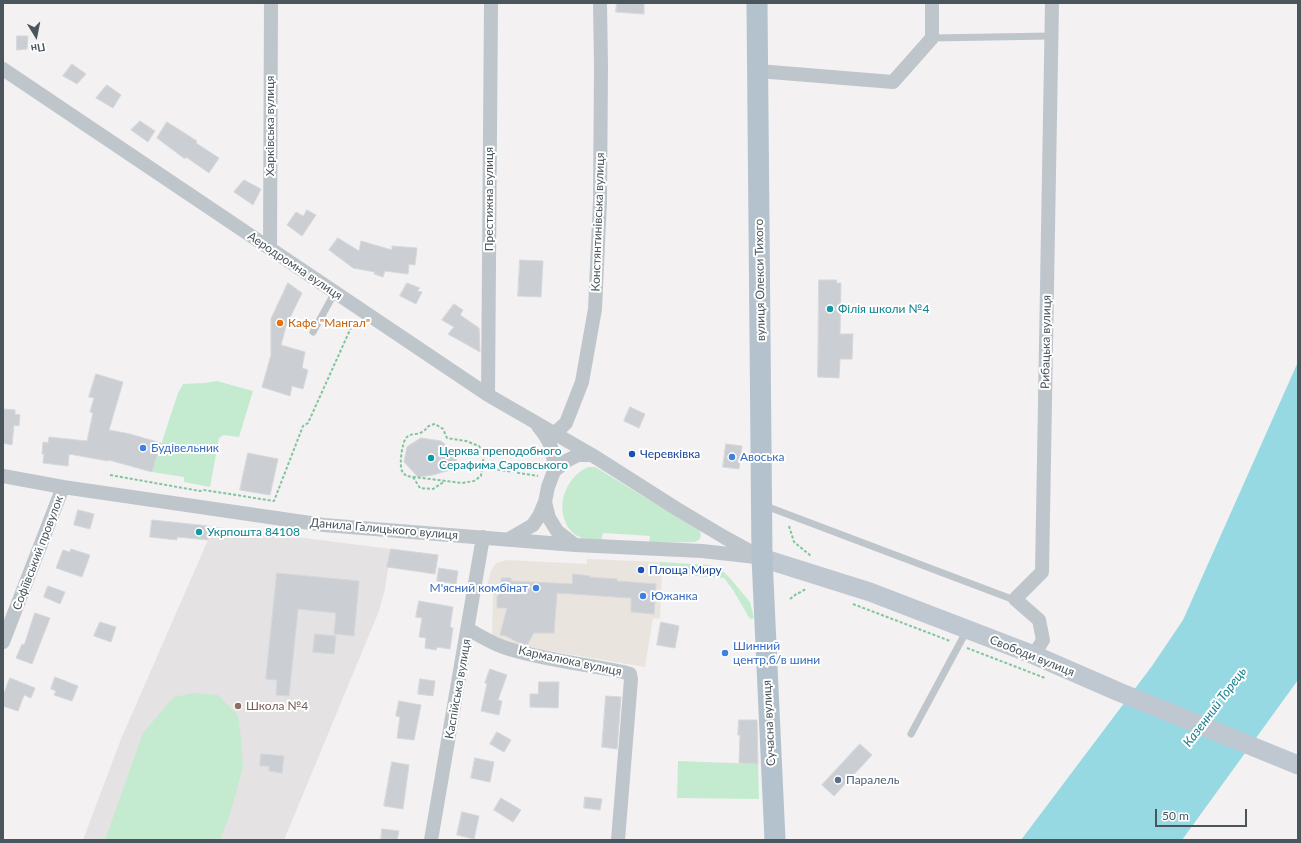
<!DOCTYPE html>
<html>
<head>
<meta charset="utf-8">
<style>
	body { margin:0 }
	#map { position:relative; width:1301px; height:843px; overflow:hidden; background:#f3f1f1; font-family:Lato,sans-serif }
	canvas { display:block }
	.frame { position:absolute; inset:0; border:4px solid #4a555c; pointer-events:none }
	.north { position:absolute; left:16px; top:16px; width:40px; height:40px; -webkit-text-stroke:3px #fff; paint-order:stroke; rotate:170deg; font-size:11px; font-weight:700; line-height:16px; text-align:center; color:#4a555c }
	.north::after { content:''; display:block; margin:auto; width:14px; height:18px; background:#4a555c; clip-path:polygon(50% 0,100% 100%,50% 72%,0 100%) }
	.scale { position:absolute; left:1155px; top:809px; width:92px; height:18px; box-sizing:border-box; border:2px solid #4a555c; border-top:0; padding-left:5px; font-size:12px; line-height:14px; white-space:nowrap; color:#4a555c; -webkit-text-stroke:3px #fff; paint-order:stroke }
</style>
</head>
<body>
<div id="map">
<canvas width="1301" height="843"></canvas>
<div class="frame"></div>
<div class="north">Пн</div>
<div class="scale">50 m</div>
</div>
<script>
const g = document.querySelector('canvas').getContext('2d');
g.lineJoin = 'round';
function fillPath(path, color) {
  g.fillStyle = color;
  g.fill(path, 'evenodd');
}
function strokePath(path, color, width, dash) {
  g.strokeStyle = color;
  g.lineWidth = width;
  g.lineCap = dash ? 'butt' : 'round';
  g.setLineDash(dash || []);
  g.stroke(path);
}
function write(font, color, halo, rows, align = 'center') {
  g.font = font + ' Lato,sans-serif';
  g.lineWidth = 4;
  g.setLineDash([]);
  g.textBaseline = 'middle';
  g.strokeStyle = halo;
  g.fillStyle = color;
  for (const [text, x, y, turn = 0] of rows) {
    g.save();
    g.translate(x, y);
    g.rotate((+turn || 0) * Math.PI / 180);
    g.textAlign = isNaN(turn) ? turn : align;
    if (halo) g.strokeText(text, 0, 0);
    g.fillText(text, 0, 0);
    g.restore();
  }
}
fillPath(new Path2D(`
	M587,559L660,562L659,572L662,573L660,619L653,618L645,667L503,643L492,638L493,591L486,590L491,571L496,563L507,560L587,564Z`), '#e9e5de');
fillPath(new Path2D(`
	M209,526L391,549L385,589L379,611L284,840H83L121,739L208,540Z`), '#e4e2e2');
fillPath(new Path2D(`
	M217,381L253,391L239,437L224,435L219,438L210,487L184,482V477L152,472L178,393L183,384L204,383Z
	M588,467H595L699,530L701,534L700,539L695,542L649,543L650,536L603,533L601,541C591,541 579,539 572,532C553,511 564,478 588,467Z
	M660,562L710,565L719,568L729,577L750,602L754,618L750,619L733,590L724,578L659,573Z
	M194,693L218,695L238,715L241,738L243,767L230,814L220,840H105L143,733L174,697Z
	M678,761L758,764L759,799L677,798Z`), '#c4ebd0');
fillPath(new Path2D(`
	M1298,362V680L1182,840H1021L1152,666L1183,620Z`), '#96d9e3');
const building = new Path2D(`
	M617,3H644V14L616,12Z
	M17,36H28L27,49L17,50Z
	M72,64L86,74L77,84L63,76Z
	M107,85L121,95L113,108L96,98Z
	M140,121L155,131L148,142L131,130Z
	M167,122L197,141L196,143L219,158L209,173L186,157L185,159L157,138Z
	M244,180L261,189L253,205L234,192Z
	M307,210L316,215L302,236L287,225L296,212L303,216Z
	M338,238L359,251L361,241L392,250V246L417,248L415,265L409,264L408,274L385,271L383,277L374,274L375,272L353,268L329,250Z
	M520,260L543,261L541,297L518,296Z
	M819,280H837L836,283H841L840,334H853L852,359H840L839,378L818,377Z
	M288,283L302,293L286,326L281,345L305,352L302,368L308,370L303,389L292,386L290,396L262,387L271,355V319Z
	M407,283L420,288L417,291L422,292L416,304L400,296Z
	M454,304L463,310L460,315L479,328L480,352L448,334L454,327L442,320Z
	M96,374L123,382L109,430L130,434L161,443L152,472L109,460L108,461L69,454L68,466L43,463L44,454H42L43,442L48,443L49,437L87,441L93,413L90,412L94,398L89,397Z
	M630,407L645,414L639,428L624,421Z
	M3,409L15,410V414L20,415L19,426L14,425L12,445L3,443Z
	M421,438L441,441L456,454L457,468L433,475L418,477L404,462L407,447Z
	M726,444L742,446L739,469L723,467Z
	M248,453L278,459L270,495L240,490Z
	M78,510L94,514L90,529L74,525Z
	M152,520L209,526L208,540L177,537V540L150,537Z
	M71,549L90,555L82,577L56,568L63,550L70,552Z
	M391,549L438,555L435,574L387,567Z
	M439,568L458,571L456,584L437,581Z
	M277,573L359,581L354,636L334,634L336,613L298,609L289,696L276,695L277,680L266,679Z
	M573,574L590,576L589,577L617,579V581L656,584L654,614L631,612V598L557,593L554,633H534L527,645L517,642L506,636L500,635L507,608H497V596L501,593V578H511V581L572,584Z
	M48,586L65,592L60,604L44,597Z
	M419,601L453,607L450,627L453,628L450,649L437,647L436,650L425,648L426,638L419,637L422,618L416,617Z
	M35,613L50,618L32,664L16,658L22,644L24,645Z
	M100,622L116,627L111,642L94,636Z
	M661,622L679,626L675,648L657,645Z
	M315,634L336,636L334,654L313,652Z
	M490,669L507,675L498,700L502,701L499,715L481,711L487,684L485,683Z
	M55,677L78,686L72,701L54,695L56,691L51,689Z
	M10,678L35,688L31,698L24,695L18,711L3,706V696Z
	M420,679L435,681L433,696L418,694Z
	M539,682H559L558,708L530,707V694H538Z
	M606,696L621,697L617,749L602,747Z
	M399,701L421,705L414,740L397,738L400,717L396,716Z
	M739,720H757L758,764L739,763L740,735H738Z
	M497,732L511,740L504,752L490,744Z
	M860,744L872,755L834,796L822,785Z
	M261,754L284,756L282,773L269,771V766H260Z
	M475,758L494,762L490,782L471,778Z
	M392,762L409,765L403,809L384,806Z
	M585,797L602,799L600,810L584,808Z
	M501,798L521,810L513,822L494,810Z
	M462,812L479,816L474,839L457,835Z
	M382,829L399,831L397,840H381Z`);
fillPath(building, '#cbced2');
strokePath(building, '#d5d7db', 1);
strokePath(new Path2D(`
	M482,467L484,455L479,446L466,441L447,438L443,429L435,424C425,426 428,429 422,432C418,435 411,433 407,437C402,441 399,465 402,471C403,473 405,474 406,476L462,483L474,481L481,476L482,467L538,476
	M110,475L200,491L204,490L274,501L303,426L308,423L354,321
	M413,477L420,488L433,489L445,481
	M789,526L794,542L811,556
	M790,599L795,595L806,589
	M853,604L950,641
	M967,648L1045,678`), '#80c59d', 2, [3, 2]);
strokePath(new Path2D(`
	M932,38L1051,36
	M313,332L335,292
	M763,505L1017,601
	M911,734L967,630`), '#bec6cc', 7);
strokePath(new Path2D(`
	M3,69L488,395L592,455L677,509L724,537L762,558
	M758,71L893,82L932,38V3
	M270,248L271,3
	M488,395L491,3
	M538,426C551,442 554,450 554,471
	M555,433L566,423L582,382L595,309L600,201L601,67L600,3
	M3,476L63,487L324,525L575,545L702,551L756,557
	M509,539L533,525L539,516L545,502
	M575,545L557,531L549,518L545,502L548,487L554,471L566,461L578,455H592
	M468,629C480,636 493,644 506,648C544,660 585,664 623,672L630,674L631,679L618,840
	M3,642L63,487
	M1034,655L1043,640L1039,620L1015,599L1042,572L1052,3
	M431,840L483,537`), '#bec6cc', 14);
strokePath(new Path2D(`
	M762,558L870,592L1034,655L1119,692L1298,765`), '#bfc8d0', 19);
strokePath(new Path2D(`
	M757,3L762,558L775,840`), '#b3c2cc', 21);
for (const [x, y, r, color] of [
	[830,309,4,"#0f9aa8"],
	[280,323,4,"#e8710a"],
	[143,448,4,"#3f7fe0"],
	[632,454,4,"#1a4fb4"],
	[732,457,4,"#3f7fe0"],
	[431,458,4,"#0f9aa8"],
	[199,532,4,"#0f9aa8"],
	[641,570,4,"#1a4fb4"],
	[536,588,4,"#3f7fe0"],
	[643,596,4,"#3f7fe0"],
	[725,653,4,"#3f7fe0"],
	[238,706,4,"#8d6e63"],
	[838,780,4,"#5c6f8a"]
]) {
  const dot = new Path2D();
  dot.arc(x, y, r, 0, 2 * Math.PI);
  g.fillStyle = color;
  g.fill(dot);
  strokePath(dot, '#fff', 1.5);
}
write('12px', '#4a555c', '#fff', [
	["Харківська вулиця",270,126,-90],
	["Престижна вулиця",489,199,-90],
	["Констянтинівська вулиця",598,222,-88],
	["Аеродромна вулиця",295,266,34],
	["вулиця Олекси Тихого",760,280,-91],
	["Рибацька вулиця",1046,342,-89],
	["Данила Галицького вулиця",384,529,5],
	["Софіївський провулок",38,553,-69],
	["Свободи вулиця",1032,656,22],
	["Кармалюка вулиця",570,661,12],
	["Каспійська вулиця",458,689,-80],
	["Сучасна вулиця",769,723,-93]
]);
write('12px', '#0d838f', '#fff', [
	["Філія школи №4",838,309],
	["Церква преподобного",439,451],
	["Серафима Саровського",439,465],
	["Укрпошта 84108",207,532]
], 'left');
write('12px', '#c56008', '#fff', [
	["Кафе \"Мангал\"",288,323]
], 'left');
write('12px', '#366cbe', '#fff', [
	["Будівельник",151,448],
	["Авоська",740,457],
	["М'ясний комбінат",528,588,"right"],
	["Южанка",651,596],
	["Шинний",733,646],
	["центр,б/в шини",733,660]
], 'left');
write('12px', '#164399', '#fff', [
	["Черевківка",640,454],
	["Площа Миру",649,570]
], 'left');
write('12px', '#785e54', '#fff', [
	["Школа №4",246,706]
], 'left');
write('12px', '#4e5e75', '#fff', [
	["Паралель",846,780]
], 'left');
write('italic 13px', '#1b818f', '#fff', [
	["Казенний Торець",1215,707,-53]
]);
</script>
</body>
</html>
